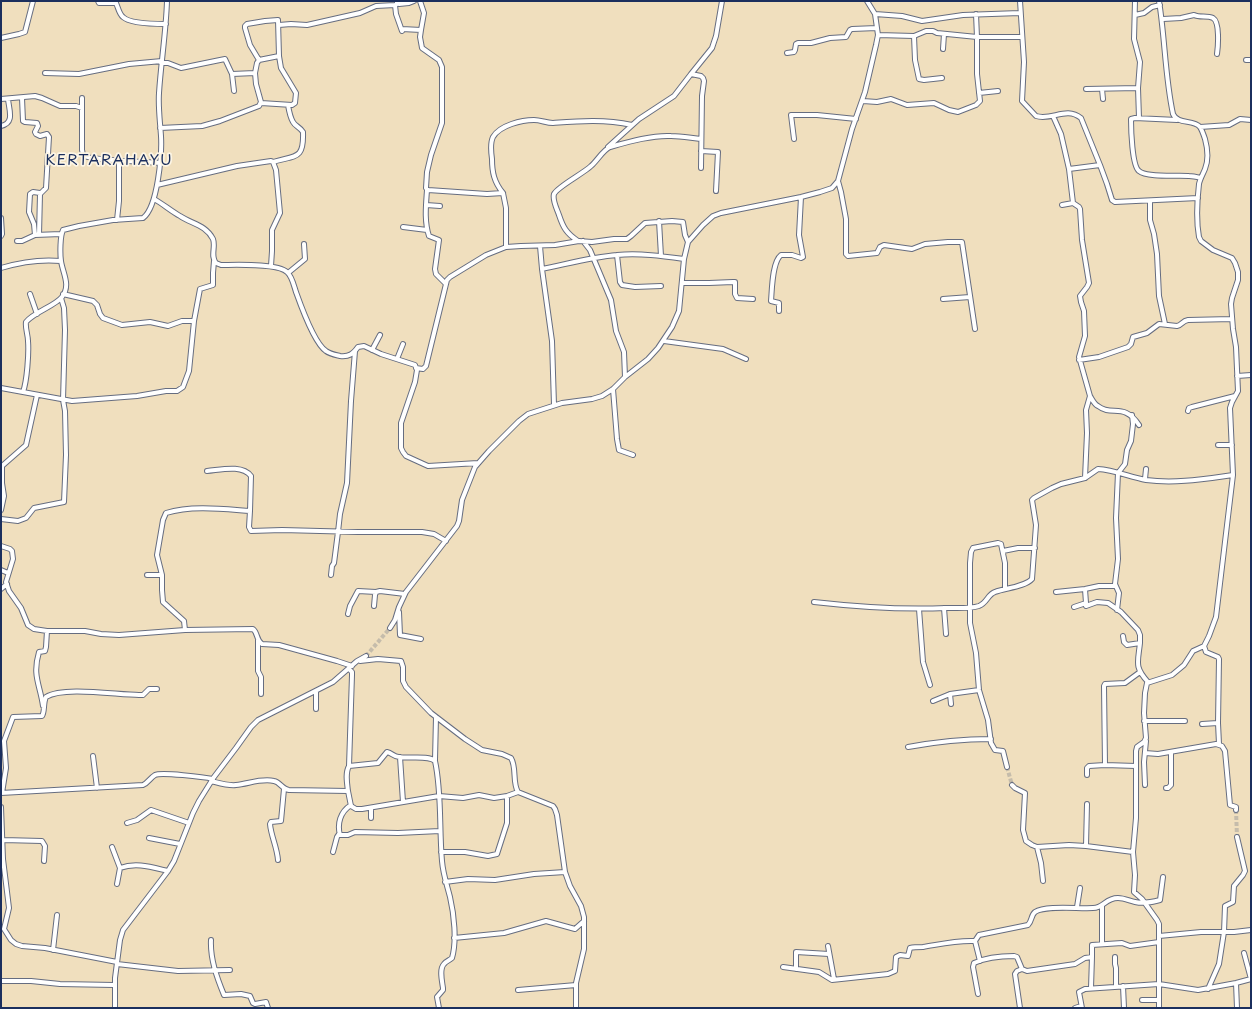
<!DOCTYPE html>
<html>
<head>
<meta charset="utf-8">
<style>
	body { margin:0 }
	#map { position:relative; width:1252px; height:1009px; overflow:hidden; background:#f0dfbe; font-family:"Playpen Sans",sans-serif }
	canvas { display:block }
	.frame { position:absolute; inset:0; border:2px solid #1b2f5e; pointer-events:none }
</style>
</head>
<body>
<div id="map">
<canvas width="1252" height="1009"></canvas>
<div class="frame"></div>
</div>
<script>
const g = document.querySelector('canvas').getContext('2d');
g.lineJoin = 'round';
function strokePath(path, color, width, dash) {
  g.strokeStyle = color;
  g.lineWidth = width;
  g.lineCap = dash ? 'butt' : 'round';
  g.setLineDash(dash || []);
  g.stroke(path);
}
function write(font, color, halo, rows, align = 'center') {
  g.font = font + ' "Playpen Sans",sans-serif';
  g.lineWidth = 3.5;
  g.setLineDash([]);
  g.textBaseline = 'middle';
  g.strokeStyle = halo;
  g.fillStyle = color;
  for (const [text, x, y, turn = 0] of rows) {
    g.save();
    g.translate(x, y);
    g.rotate((+turn || 0) * Math.PI / 180);
    g.textAlign = isNaN(turn) ? turn : align;
    if (halo) g.strokeText(text, 0, 0);
    g.fillText(text, 0, 0);
    g.restore();
  }
}
strokePath(new Path2D(`
	M366,656L390,628
	M1007,767L1012,785
	M1236,810L1237,837`), '#c5bcab', 4, [4, 2]);
const minor = new Path2D(`
	M98,1L99,3H116C118,7 119,14 123,17C130,24 155,24 166,24
	M420,1L424,13L421,30
	M1020,1L1024,62L1022,101L1036,116C1052,121 1066,106 1081,118L1100,165
	M1135,1L1134,39L1140,62L1138,88L1139,118
	M399,4L409,3L414,1
	M395,5L396,14L402,31
	M875,14L902,16L922,21L963,15L1020,13
	M976,14L977,37H1022
	M1135,15L1144,13L1152,7L1160,5
	M1163,19L1181,18L1194,15C1200,18 1207,15 1213,18C1220,22 1218,47 1217,54
	M279,25L291,24L307,25L360,13L376,6L395,5L397,4V1
	M402,29L421,30L420,37L422,48L439,60L442,67V123L431,155L427,172L426,188L428,190L487,194L503,193L506,208V247
	M914,36L915,60L919,79L924,80L942,78
	M1,38L19,34L25,32L33,1
	M943,49L944,34
	M787,53L794,52L795,50L796,44L798,43H811L830,38L846,37L850,30L852,29L877,28
	M259,60L250,45L245,28V26L247,24L265,21L278,20L279,56
	M1246,60H1251
	M45,73L79,74L129,64L162,61
	M255,73L257,63L259,60L279,56L281,68L296,93L295,103L292,105L261,103
	M232,74L234,91
	M1086,89L1138,88
	M1102,89L1103,99
	M979,93L998,91
	M22,98L23,121L25,122L37,123L38,126L35,132L36,134L40,136L47,134L49,137L46,188L40,194L39,235
	M1,99L35,96L42,98L60,106H76L82,108V150C83,153 82,154 84,156C91,160 148,162 159,163
	M863,101L877,102L891,99L907,105L934,103L949,110L958,112L976,105L980,101L977,74V37L937,33L933,31H926L914,36L878,35
	M82,108V98
	M1053,116L1061,134L1069,169L1100,165L1107,184L1112,200L1115,202L1198,198
	M1177,120L1135,118L1131,119C1131,129 1132,166 1139,171C1147,178 1178,175 1189,176C1193,176 1197,177 1201,178
	M1,126C15,123 9,110 8,99
	M1200,127L1229,125L1240,119L1251,120
	M160,128L202,126L220,121L259,106L261,102L256,84L255,73L232,74L225,59L220,60L181,68L168,63H161
	M794,139L791,115H817L856,119
	M608,147L639,119L674,96L691,74
	M701,151L718,152L716,191
	M273,162C296,155 304,160 303,132C300,127 295,126 293,122C290,117 289,111 288,105
	M701,168L702,96L704,81L703,78L701,76L691,74L712,48L716,36L722,1
	M1069,169L1073,203L1079,207L1080,209L1082,240L1089,283L1087,287L1080,296L1081,302L1084,311L1085,336L1079,357L1090,396L1086,410L1087,433L1085,478
	M838,181L841,192L846,219V254L848,256L877,253L880,247L884,245L912,249L925,244L948,242H962L975,329
	M157,185L237,166L271,161L273,162L276,170L280,213L272,230V251L271,266
	M427,190C426,205 424,221 429,236L439,240L435,269L436,274L446,284
	M503,193C494,182 492,172 492,159C491,152 490,143 493,137C500,125 522,120 534,120C541,120 546,123 553,123C580,121 604,119 632,125
	M154,199C163,204 171,211 180,216C192,224 206,225 213,239C216,247 210,256 216,263L221,265C235,265 277,263 287,272C292,276 294,286 296,292C301,306 314,343 326,351C330,354 336,355 340,356C349,357 353,354 358,347L364,346L381,354L415,365L417,370L415,382L401,423V448L403,452L406,456L428,466L478,463
	M1150,201V220L1154,234L1157,254L1159,296L1165,324
	M426,205L440,206
	M1062,205L1073,203
	M1,218L2,234L1,236
	M117,220L119,201V160
	M659,221L661,256
	M403,227L427,230
	M35,235L34,224L29,212L30,194L33,192L40,193
	M17,241H22L35,235L61,234
	M578,241C566,233 563,227 559,215C557,209 552,200 554,194C557,187 584,173 591,166C597,161 603,150 610,147C628,142 652,135 671,136C681,136 691,138 701,139
	M583,241L590,250L611,300L616,331L624,352L625,377
	M540,246L542,269L552,341L554,405
	M617,255L620,282L622,285L635,287L661,286
	M1,268C21,262 40,259 61,261
	M542,269C567,264 592,257 617,255C640,253 662,256 684,259
	M288,273L305,259L304,244
	M683,283H709L733,282H735V294L737,298L753,299
	M30,294L37,314
	M63,294L93,301L97,305L100,314L103,318L122,325L150,322L168,326L182,321H194L200,289L213,285V273L214,261
	M943,299L970,297
	M779,311V303L771,301C772,290 772,262 781,255H792L801,258L803,257L799,235L801,197
	M664,341L723,349L746,359
	M372,350L380,335
	M397,359L403,344
	M1079,360L1099,357L1128,347L1131,344L1133,337L1147,333L1159,324L1177,326C1182,325 1182,321 1188,320L1232,319
	M416,368L423,369L426,366L447,280L450,277L486,255L506,247L521,246L555,245L579,241L592,242L614,239H627L631,236L645,223L672,221L683,222L685,235L688,242
	M1237,376L1251,375
	M1,388L72,401L137,396L166,391H177L183,387L189,371L194,321
	M613,389L617,439L619,450L633,455
	M23,392C27,381 29,353 28,341C28,335 25,328 26,322C34,312 55,306 62,297C71,285 63,274 61,261C60,254 60,236 63,230L79,226L113,220L143,218C158,207 162,153 161,136C160,121 158,107 159,93C161,62 166,32 167,1
	M1090,396C1092,399 1094,404 1098,406C1112,417 1124,402 1139,425
	M1188,411L1189,408L1192,407L1235,396
	M1218,445H1232
	M207,471C220,470 242,464 251,476L250,511L249,527L251,531L282,530L358,532H422L434,534L446,541
	M1145,479L1146,469
	M1,510L4,496L2,483V466L26,445L37,395
	M1,519L18,521L26,518L34,508L64,502L66,455L65,411L63,400L65,330L64,308L61,298
	M338,532L340,514L347,483L351,401L355,351
	M1,546L10,549L12,551L13,559L6,582L9,591L21,608L28,625L34,629L47,631
	M1003,551L1018,548H1035
	M1,570L8,573
	M147,575H162
	M331,575L332,566L334,563L338,532
	M1,589L7,584
	M1005,589V563L1001,544L998,543L973,548L971,552L970,563V623L976,653L979,690L988,720L991,743L995,750L1003,751L1007,767
	M1056,592L1085,589L1099,586H1115
	M814,602C858,607 902,610 946,608C957,608 969,609 979,606C987,603 988,594 995,592C1005,588 1025,587 1032,579L1036,525L1032,500L1034,498L1052,488L1061,484L1085,478L1098,469C1114,470 1130,477 1146,480C1175,484 1204,479 1233,475
	M374,606L375,595L376,592L380,591L405,594
	M1086,606L1097,602L1108,603L1121,612L1138,630L1140,635V643
	M1074,607L1086,603L1085,589
	M944,608L946,634
	M919,609L923,662L930,685
	M1117,610L1119,593L1115,584L1118,559L1116,518L1118,473L1125,464L1127,450L1131,441L1133,424L1132,415
	M399,612L400,635L421,639
	M348,614L350,606L358,591L376,592
	M390,628L395,620L399,607L406,592L457,526L459,521L462,500L475,467L489,451L519,421L528,414L562,403L592,399L602,396L613,389L625,377L648,359L658,348L672,327L679,311L684,259L688,242L703,225L713,216L721,213L801,197L820,192L832,188L838,181L852,129L865,92L876,45L878,35L875,14L867,1
	M185,630L184,621L163,602L162,590V575L157,555L163,520L166,513C192,505 223,509 250,511
	M1123,636L1124,642L1127,645L1140,643C1138,662 1134,667 1148,682
	M258,640V671L261,677V694
	M1204,646L1206,652L1218,657L1219,659L1218,723
	M360,661L378,659L401,661L403,667V681L406,687L431,713L465,739L482,750L502,754L511,758C517,768 512,782 518,792
	M349,669L352,672V675L349,766
	M950,694L951,704
	M933,701L950,694L979,690
	M43,706C40,684 32,676 39,652L45,651L46,647L47,631H85L101,634L119,635L185,630L253,629C258,633 256,640 262,644L279,645L337,661L352,666
	M316,709V691
	M1144,721H1185
	M1202,724L1218,723L1219,744
	M908,747C935,742 962,739 991,739
	M1145,753L1158,754L1216,744L1222,746L1225,751L1230,805L1236,807V810
	M93,756L97,788
	M400,757L403,802
	M435,760L436,717
	M1105,765L1104,686L1105,684L1125,683L1140,672
	M1087,775V768L1089,766L1105,765L1136,766
	M211,781C219,783 228,786 236,785C248,784 261,778 274,781C280,782 282,789 289,790L348,791L351,806L356,809H362L439,796L463,798L479,795L494,798L507,796L518,792L553,806L555,809L557,815L565,872L570,886L581,906L584,917V949L576,983V1008
	M1012,785L1015,788L1025,793L1023,830L1026,841L1032,845L1037,847L1069,845L1086,846L1133,852
	M1145,785L1144,762L1146,741
	M1166,788H1168L1171,785V752
	M348,791C347,783 345,773 349,766L378,763L387,752C392,753 394,757 399,757C409,759 428,755 435,761C442,793 439,828 442,861C443,874 447,885 450,897C454,914 457,941 452,958C450,960 446,961 444,964C439,969 442,981 443,988V990L437,997L439,1008
	M1,793L143,785C148,783 150,778 155,775C161,772 204,777 213,779
	M2,793L6,768L4,741L13,717L42,716C45,712 43,703 46,697C64,686 117,695 139,695H143L149,689H157
	M351,805C340,812 337,824 340,835H348L355,832L398,833L440,831
	M1,807L3,859L9,908L4,929L11,940L16,944L22,946L45,948L117,962
	M371,808V818
	M127,823L137,820L151,810L189,823
	M149,838L180,844
	M3,840L42,841L45,846L44,861
	M1086,846L1087,804
	M112,847L120,868L117,884
	M1037,847L1041,863L1043,881
	M333,852L337,837L339,834
	M441,852H465L488,856L497,854L507,823V796
	M278,860C277,847 271,836 270,824L271,822L281,821L284,789
	M120,868C136,862 151,867 168,871
	M445,882L468,879L495,880L534,874L565,872
	M1077,907L1080,888
	M1159,936L1201,932H1234L1251,930
	M454,938L504,933L546,921L575,929L584,921
	M211,940C210,959 217,978 224,995L241,994L250,996L253,1003L255,1004L266,1002L268,1008
	M1102,944V905
	M828,946L834,979
	M53,950L57,915
	M1244,953L1251,979
	M1115,957V964L1116,968V987
	M980,961L975,941L979,935L1028,925C1032,921 1031,915 1035,912C1046,905 1079,909 1093,908C1104,908 1105,898 1118,898C1124,898 1130,901 1135,902C1144,904 1152,902 1160,900L1163,877
	M117,964L178,971L230,970
	M783,967L819,972L832,980L888,974L895,971L896,957L900,955L908,956L910,948C914,947 919,947 923,947C941,944 957,940 975,941
	M796,969V952L829,954
	M1,981H31L60,984L114,985
	M1236,983L1237,1008
	M1123,986L1124,1008
	M1091,988L1092,957
	M1208,989L1219,964L1224,932L1225,906L1233,902L1234,886L1243,875L1245,871L1237,837
	M518,990L576,985
	M978,994L973,967L974,963C985,958 1002,956 1014,956L1017,957L1022,969L1027,971L1075,964L1085,958L1092,957V945L1122,943L1130,946L1159,942
	M1142,1000H1158
	M115,1008V978L120,940L123,930L168,871L174,861L193,813L199,801L214,777L236,748L251,727L258,720L333,682L357,661L366,656
	M1020,1008L1015,974L1017,971L1022,969
	M1075,1008L1081,1006
	M1082,1008L1079,992L1085,989L1159,984L1198,990L1236,983L1251,979
	M1159,1008V924L1157,920L1142,899L1134,892L1135,875L1133,852L1136,818V751L1137,747L1144,742L1146,738L1144,713L1145,693L1147,683L1172,675L1184,665L1193,651L1204,646L1209,636L1216,617L1233,475L1230,408L1232,402L1238,391L1236,347L1233,329L1231,304L1232,298L1238,280V272L1235,263L1232,258L1213,250L1201,241L1199,237C1196,220 1197,201 1199,184C1200,179 1203,174 1205,169C1209,159 1208,150 1205,139C1204,136 1202,130 1200,127C1193,119 1178,125 1173,114C1165,77 1165,38 1159,1`);
strokePath(minor, '#666d80', 6);
strokePath(minor, '#fff', 4);
g.letterSpacing = '1px';
write('15px', '#1b2f5e', '#fcf5e5', [
	["KERTARAHAYU",109,161]
]);
g.letterSpacing = '0px';
</script>
</body>
</html>
